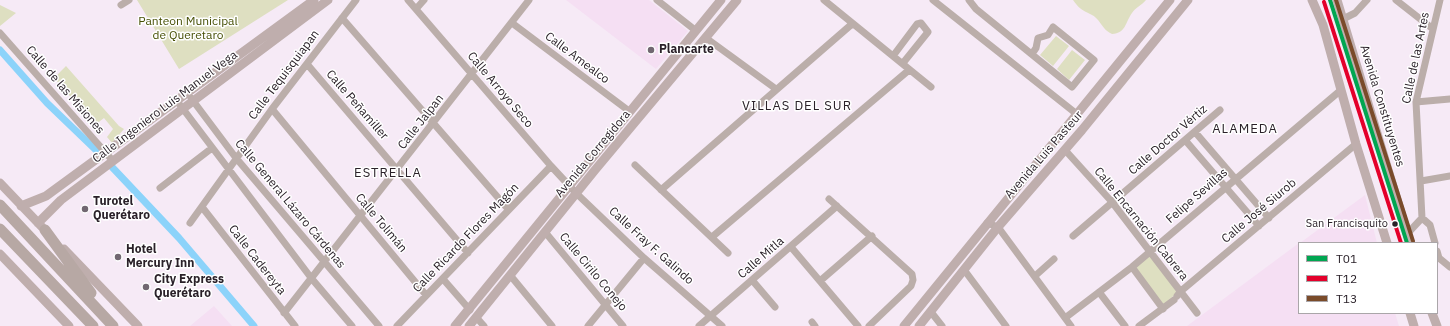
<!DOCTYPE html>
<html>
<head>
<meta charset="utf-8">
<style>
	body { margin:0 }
	#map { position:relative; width:1450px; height:326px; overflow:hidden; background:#f6eaf6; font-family:"IBM Plex Sans",sans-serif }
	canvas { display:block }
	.legend { position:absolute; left:1298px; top:242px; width:140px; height:72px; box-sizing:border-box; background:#fff; border:1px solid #aaa6a9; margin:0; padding:5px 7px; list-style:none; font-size:12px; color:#2a2129 }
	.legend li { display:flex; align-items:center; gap:8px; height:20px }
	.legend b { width:20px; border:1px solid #aaa6a9 }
</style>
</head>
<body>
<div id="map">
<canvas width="1450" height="326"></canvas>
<ul class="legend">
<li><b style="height:5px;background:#00a651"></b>T01</li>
<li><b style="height:5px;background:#e4002b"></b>T12</li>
<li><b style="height:5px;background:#7a4b2a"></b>T13</li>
</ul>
</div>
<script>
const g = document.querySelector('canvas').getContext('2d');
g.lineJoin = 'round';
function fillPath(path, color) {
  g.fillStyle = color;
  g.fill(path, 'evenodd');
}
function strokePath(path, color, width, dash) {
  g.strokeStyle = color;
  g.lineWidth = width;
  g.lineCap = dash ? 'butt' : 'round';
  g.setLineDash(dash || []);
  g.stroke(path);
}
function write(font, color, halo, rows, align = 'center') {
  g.font = font + ' "IBM Plex Sans",sans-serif';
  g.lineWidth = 3;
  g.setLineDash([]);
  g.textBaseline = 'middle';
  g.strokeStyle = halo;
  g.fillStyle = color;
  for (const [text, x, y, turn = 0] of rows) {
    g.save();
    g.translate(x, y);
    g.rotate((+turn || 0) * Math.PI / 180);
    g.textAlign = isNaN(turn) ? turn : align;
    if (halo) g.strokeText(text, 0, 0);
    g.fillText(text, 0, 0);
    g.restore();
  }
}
fillPath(new Path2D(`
	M566,0H649L688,31L656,69Z
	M1365,195L1377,243H1300Z
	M1299,243V313H1395L1399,326H1187Z
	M214,306L232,326H190Z`), '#f5dff3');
fillPath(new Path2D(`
	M137,0H288L179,69Z
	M1073,0H1146C1142,5 1135,8 1132,13C1125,23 1126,33 1112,34C1104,30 1103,26 1098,20C1091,11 1083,15 1073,0Z
	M0,5L16,13L0,26Z
	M1056,36L1069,46L1053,66L1040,55Z
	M1072,50L1085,60L1069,80L1057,69Z
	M66,66L119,126L124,129L112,143L107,137L113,129L104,118L95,125L54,78Z
	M1150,255L1177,292L1163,307L1134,267Z`), '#dedfc1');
strokePath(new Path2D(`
	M0,50L47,103L99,153
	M112,167L179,238L254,326`), '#8cd3fa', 7);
strokePath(new Path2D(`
	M408,0L551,166L576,193L644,258L722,326
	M657,0L695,30
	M824,0L931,87
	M933,0L1078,115
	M969,0L976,9L1072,87L1094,60L1053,27L1048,35L1038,38L1036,48L1032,54
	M1396,0L1433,29
	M121,5L129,0
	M416,9L424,0
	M342,18L508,209
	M1343,19L1355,13L1367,0
	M512,23L629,111
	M0,33L113,161
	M706,38L776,89
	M893,56L917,24L921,23L928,32L903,63
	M307,64L468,253
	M191,98L236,158L379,326
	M177,101L312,279L352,326
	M1416,102L1450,99
	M272,109L426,295
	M1195,132L1269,218
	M1185,140L1259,226
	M1065,150L1112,202L1197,313
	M635,165L728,253
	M1421,181L1450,176
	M160,188L212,148
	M661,190L852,24
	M829,199L912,274L913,280L911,286L869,326
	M202,207L295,326
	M1422,218L1430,225L1435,243
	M190,223L272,109L356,0
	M987,223L998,227L1071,326
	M545,232L623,326
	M1407,234L1422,218L1416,102L1440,0
	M1073,236L1220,110
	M712,237L909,70
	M791,247L858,326
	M1437,251L1439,258L1450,267
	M1132,267L1163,309
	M965,271L1006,326
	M510,275L552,326
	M1035,276L1054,259
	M443,279L470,310
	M752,280L775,307
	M820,281L872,236
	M1099,292L1125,326
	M1177,296L1181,291L1356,144
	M931,312L942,326
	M284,313L529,0
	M476,317L484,326
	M1065,318L1132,267L1341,90
	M812,322L815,326
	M397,326L551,166
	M588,326L644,258
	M699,326L837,206
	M1139,326L1174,300`), '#bbaeaa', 7);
strokePath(new Path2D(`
	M1312,0L1323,25L1356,144L1387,243
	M1337,0L1410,243
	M0,183L42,227
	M21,206L46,196L314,0
	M38,223L61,200L328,0
	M64,249L138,326
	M0,254L69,326
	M1410,313L1414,326
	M1432,313L1437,326
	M455,326L721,0
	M469,326L595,170L737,0
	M904,326L1170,0
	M919,326L998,227L1082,130L1188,0`), '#bfaead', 9);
strokePath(new Path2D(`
	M0,205L113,326
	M0,229L93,326
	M45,230L91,293`), '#b7a8a4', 11);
strokePath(new Path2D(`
	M1330,0L1407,243`), '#00a651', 4);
strokePath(new Path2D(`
	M1324,2L1401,243`), '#e4002b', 4);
strokePath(new Path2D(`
	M1336,0L1413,241`), '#7a4b2a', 4);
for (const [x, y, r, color] of [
	[651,50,4,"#716771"],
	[85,209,4,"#716771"],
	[1395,224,3.5,"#2a2129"],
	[118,257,4,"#716771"],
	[146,287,4,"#716771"]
]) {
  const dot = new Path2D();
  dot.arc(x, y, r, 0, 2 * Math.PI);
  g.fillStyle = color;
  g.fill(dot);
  strokePath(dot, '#fff', 1.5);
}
write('11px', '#2a2129', '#fff', [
	["San Francisquito",1388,224]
], 'right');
write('12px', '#475006', '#fff', [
	["Panteon Municipal",188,22],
	["de Queretaro",188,36]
]);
write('bold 12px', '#2a2129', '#fff', [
	["Plancarte",659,50],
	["Turotel",93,202],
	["Querétaro",93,216],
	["Hotel",126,250],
	["Mercury Inn",126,264],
	["City Express",154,280],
	["Querétaro",154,294]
], 'left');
write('12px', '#2a2129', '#fff', [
	["Calle Amealco",577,58,37],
	["Calle de las Artes",1416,58,-78],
	["Calle Tequisquiapan",284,75,-53],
	["Calle de las Misiones",65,90,49],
	["Calle Arroyo Seco",500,90,50],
	["Calle Peñamiller",357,105,49],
	["Avenida Constituyentes",1382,106,73],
	["Calle Ingeniero Luis Manuel Vega",165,107,-37],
	["Calle Jalpan",421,122,-52],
	["Calle Doctor Vértiz",1168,140,-41],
	["Avenida Corregidora",593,154,-50],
	["Avenida Luis Pasteur",1044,155,-49],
	["Felipe Sevillas",1197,196,-41],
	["Calle General Lázaro Cárdenas",290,204,50],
	["Calle José Siurob",1259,211,-40],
	["Calle Tolimán",381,223,50],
	["Calle Encarnación Cabrera",1141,224,51],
	["Calle Ricardo Flores Magón",466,238,-46],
	["Calle Fray F. Galindo",651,246,42],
	["Calle Mitla",761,258,-41],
	["Calle Cadereyta",257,260,52],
	["Calle Cirilo Conejo",593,272,50]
]);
g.letterSpacing = '1px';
write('13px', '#2a2129', '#fff', [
	["VILLAS DEL SUR",797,106],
	["ALAMEDA",1245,129],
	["ESTRELLA",388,173]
]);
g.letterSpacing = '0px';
</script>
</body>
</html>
